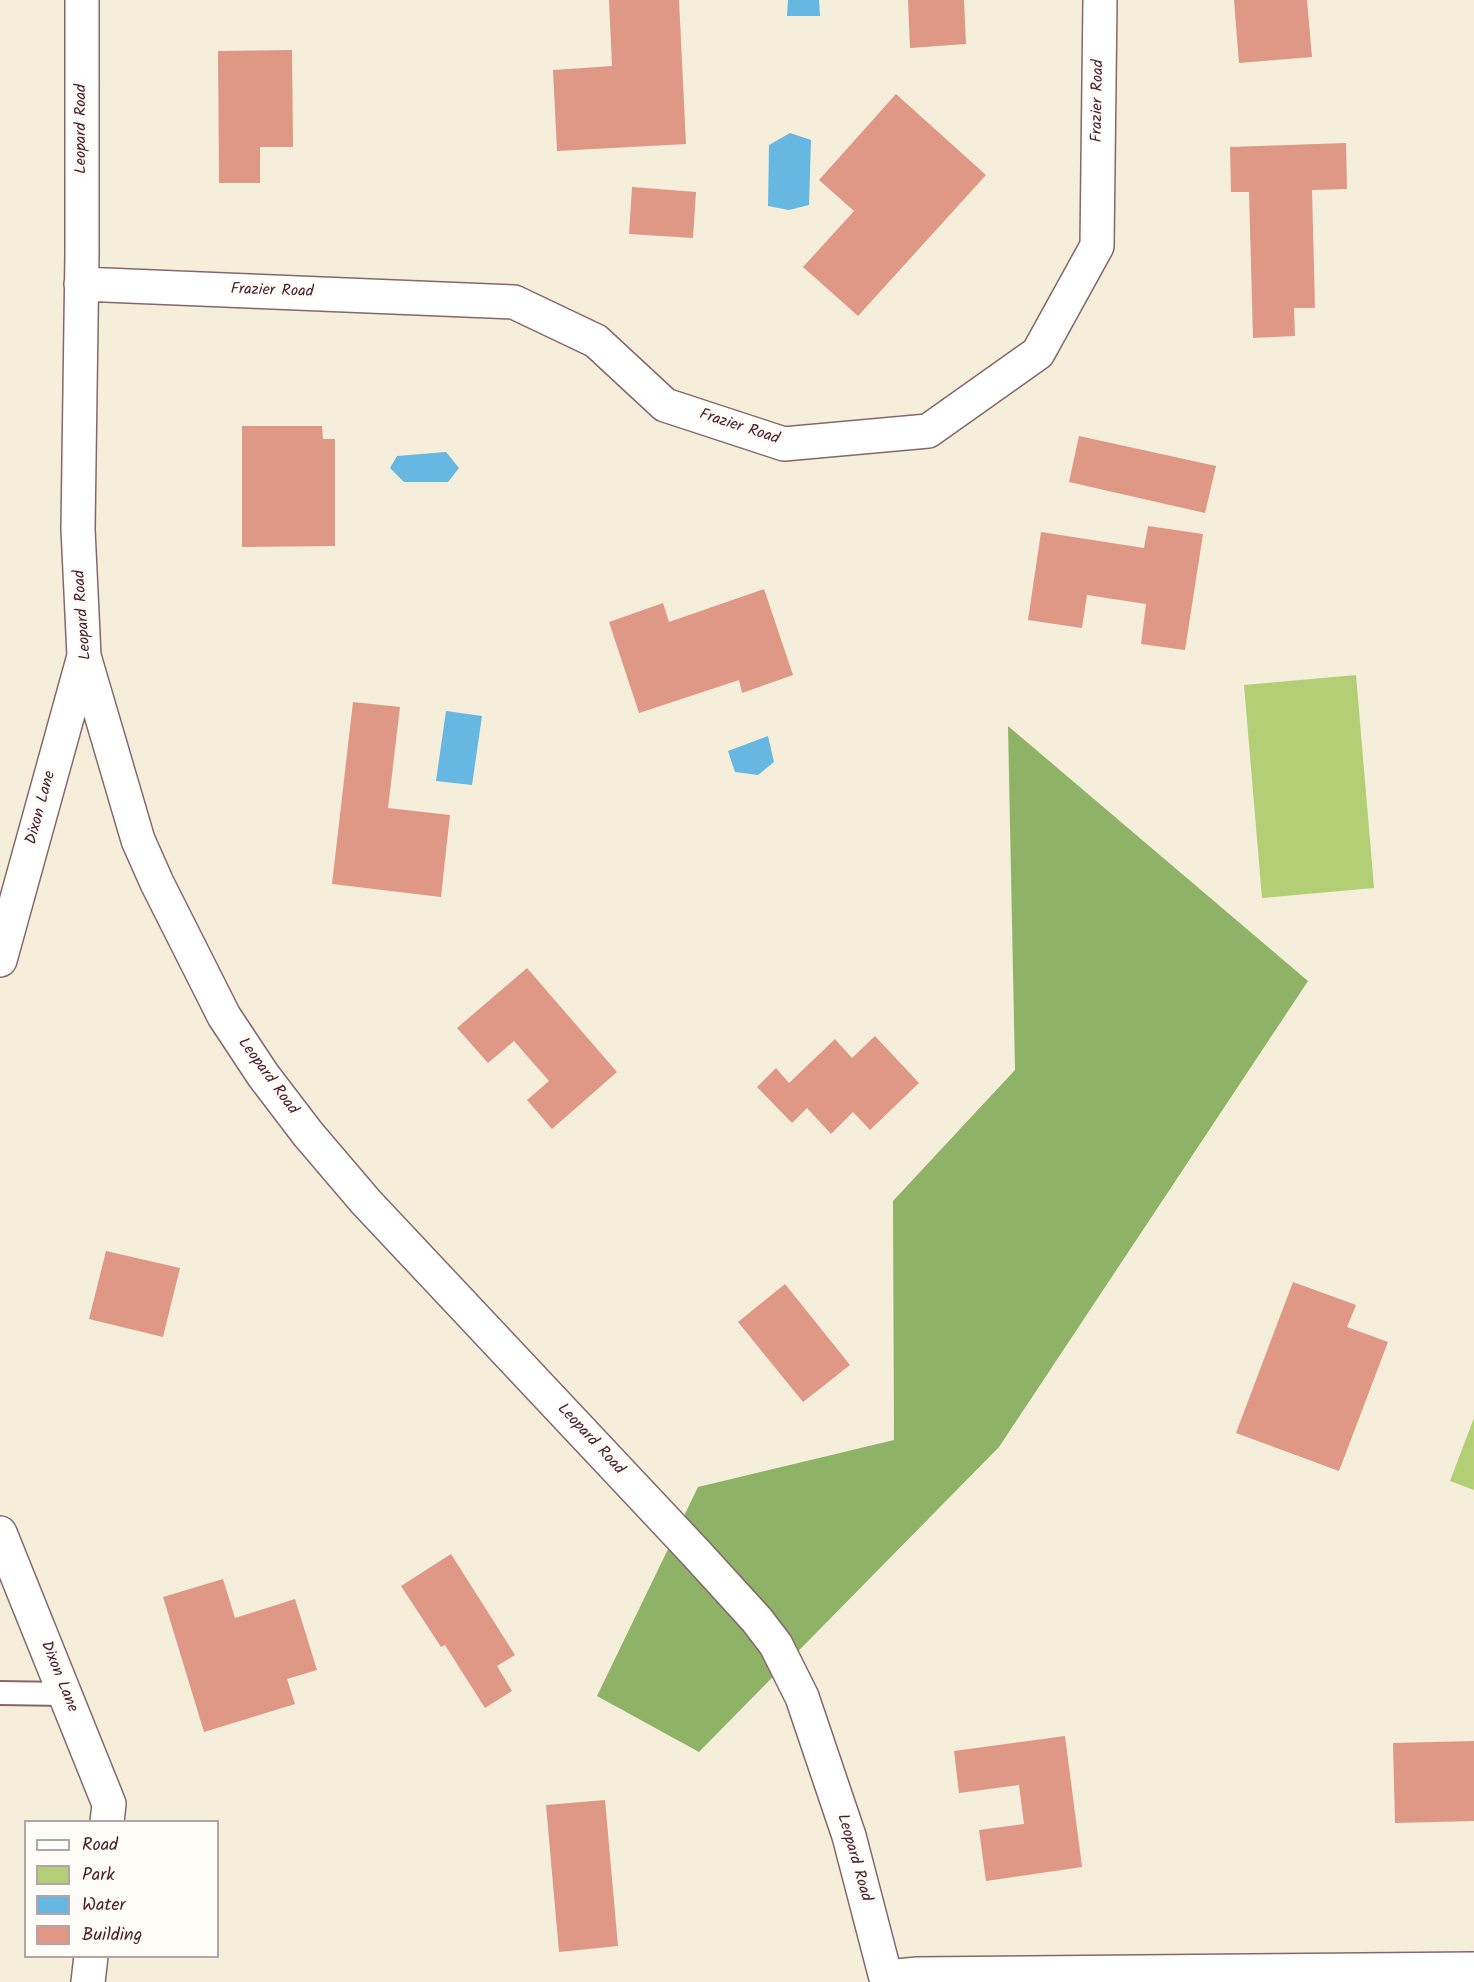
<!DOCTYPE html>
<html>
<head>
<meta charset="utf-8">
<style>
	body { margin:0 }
	#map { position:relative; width:1474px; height:1982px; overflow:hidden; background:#f5eedb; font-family:Kalam,sans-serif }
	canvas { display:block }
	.legend { position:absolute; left:24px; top:1820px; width:195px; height:138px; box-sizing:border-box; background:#fdfcf7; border:2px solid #b5a4a5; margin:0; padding:8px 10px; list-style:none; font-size:18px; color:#4a1f2b }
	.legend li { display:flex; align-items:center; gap:12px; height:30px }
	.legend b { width:30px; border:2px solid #b5a4a5 }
</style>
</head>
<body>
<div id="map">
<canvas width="1474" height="1982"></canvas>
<ul class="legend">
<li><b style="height:8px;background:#fff"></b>Road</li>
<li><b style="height:16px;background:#b3cf75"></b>Park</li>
<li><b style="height:16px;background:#66b7e1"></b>Water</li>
<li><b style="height:16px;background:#df9786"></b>Building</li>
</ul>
</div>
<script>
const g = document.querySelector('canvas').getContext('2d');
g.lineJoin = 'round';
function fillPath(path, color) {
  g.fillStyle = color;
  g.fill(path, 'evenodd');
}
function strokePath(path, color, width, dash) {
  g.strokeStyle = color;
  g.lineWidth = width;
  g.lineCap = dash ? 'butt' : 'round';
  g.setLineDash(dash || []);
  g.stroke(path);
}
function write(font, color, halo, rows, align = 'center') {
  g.font = font + ' Kalam,sans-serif';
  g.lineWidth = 6;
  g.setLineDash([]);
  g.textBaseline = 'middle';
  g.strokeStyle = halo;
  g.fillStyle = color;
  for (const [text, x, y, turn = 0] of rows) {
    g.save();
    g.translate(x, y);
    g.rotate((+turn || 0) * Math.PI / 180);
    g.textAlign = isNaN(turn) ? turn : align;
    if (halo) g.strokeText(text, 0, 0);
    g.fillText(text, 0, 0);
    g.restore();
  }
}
fillPath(new Path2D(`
	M1356,675L1374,888L1262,898L1244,685Z
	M1474,1418V1490L1450,1481Z`), '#b3cf75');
fillPath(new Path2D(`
	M1008,726L1308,981L999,1447L699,1752L597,1696L698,1487L894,1440L893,1201L1015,1070Z`), '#8eb266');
fillPath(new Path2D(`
	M788,0H819L820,16H787Z
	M790,133L811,140L809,205L789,210L768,206L769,145Z
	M446,452L459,468L448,482H404L390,468L397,456Z
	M446,711L482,716L472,785L436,781Z
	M768,736L774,762L758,775L735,772L728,751Z`), '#66b7e1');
fillPath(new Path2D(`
	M609,0H679L686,144L557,151L553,70L612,66Z
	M908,0H964L966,44L910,48Z
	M1234,0H1307L1312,57L1239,63Z
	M292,50L293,147H260V183H219L218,51Z
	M896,94L986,175L858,316L803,267L854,211L819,180Z
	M1346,143L1347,189L1312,190L1315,308H1294L1295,336L1253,338L1249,192H1231L1230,147Z
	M632,187L696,192L693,238L629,234Z
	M242,426H322L323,439H335V546L242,547Z
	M1079,436L1216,466L1205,513L1069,482Z
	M1148,526L1203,534L1185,650L1141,644L1146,604L1087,595L1082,628L1028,620L1041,532L1144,548Z
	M764,589L793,675L742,693L739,680L639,713L609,622L663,603L669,622Z
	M353,702L400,707L388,808L450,815L441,897L332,884Z
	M527,968L617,1072L552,1129L527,1100L549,1081L514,1041L488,1063L457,1028Z
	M875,1036L919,1083L870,1130L853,1112L831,1134L807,1108L792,1123L757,1087L776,1068L789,1083L835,1039L852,1058Z
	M106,1251L180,1268L163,1337L89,1319Z
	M1293,1282L1356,1305L1347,1327L1388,1342L1339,1471L1236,1433Z
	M785,1284L850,1365L803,1402L738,1322Z
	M451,1554L515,1655L497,1666L512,1691L485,1708L445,1645L441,1647L401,1586Z
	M223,1579L235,1618L295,1599L317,1670L287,1679L295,1704L204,1732L163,1597Z
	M1065,1736L1082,1867L986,1881L979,1830L1024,1824L1019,1785L959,1793L954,1751Z
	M1474,1741V1821L1395,1823L1393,1743Z
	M605,1800L618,1946L559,1952L546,1805Z`), '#df9786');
const service = new Path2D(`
	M0,1693L65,1694`);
const minor = new Path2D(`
	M82,0V253L78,529L84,656L138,840L157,883L224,1016L263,1075L308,1134L366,1202L695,1552L757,1620L776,1645L802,1697L849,1836L887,1982
	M81,284L514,302L596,341L665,405L784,444L928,431L1038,353L1097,246L1100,0
	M0,960L84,656
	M0,1533L109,1804L107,1822
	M886,1977L918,1974L1474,1969
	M88,1982L91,1956`);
strokePath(service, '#866769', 26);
strokePath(minor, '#866769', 36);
strokePath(service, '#fff', 22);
strokePath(minor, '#fff', 33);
write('16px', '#4a1f2b', '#fdfcf7', [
	["Frazier Road",1099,101,-89],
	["Leopard Road",82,129,-90],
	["Frazier Road",272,292,2],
	["Frazier Road",739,428,18],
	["Leopard Road",84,615,-94],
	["Dixon Lane",42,808,-75],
	["Leopard Road",267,1077,54],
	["Leopard Road",590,1440,47],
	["Dixon Lane",58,1677,68],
	["Leopard Road",853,1858,74]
]);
</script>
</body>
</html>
